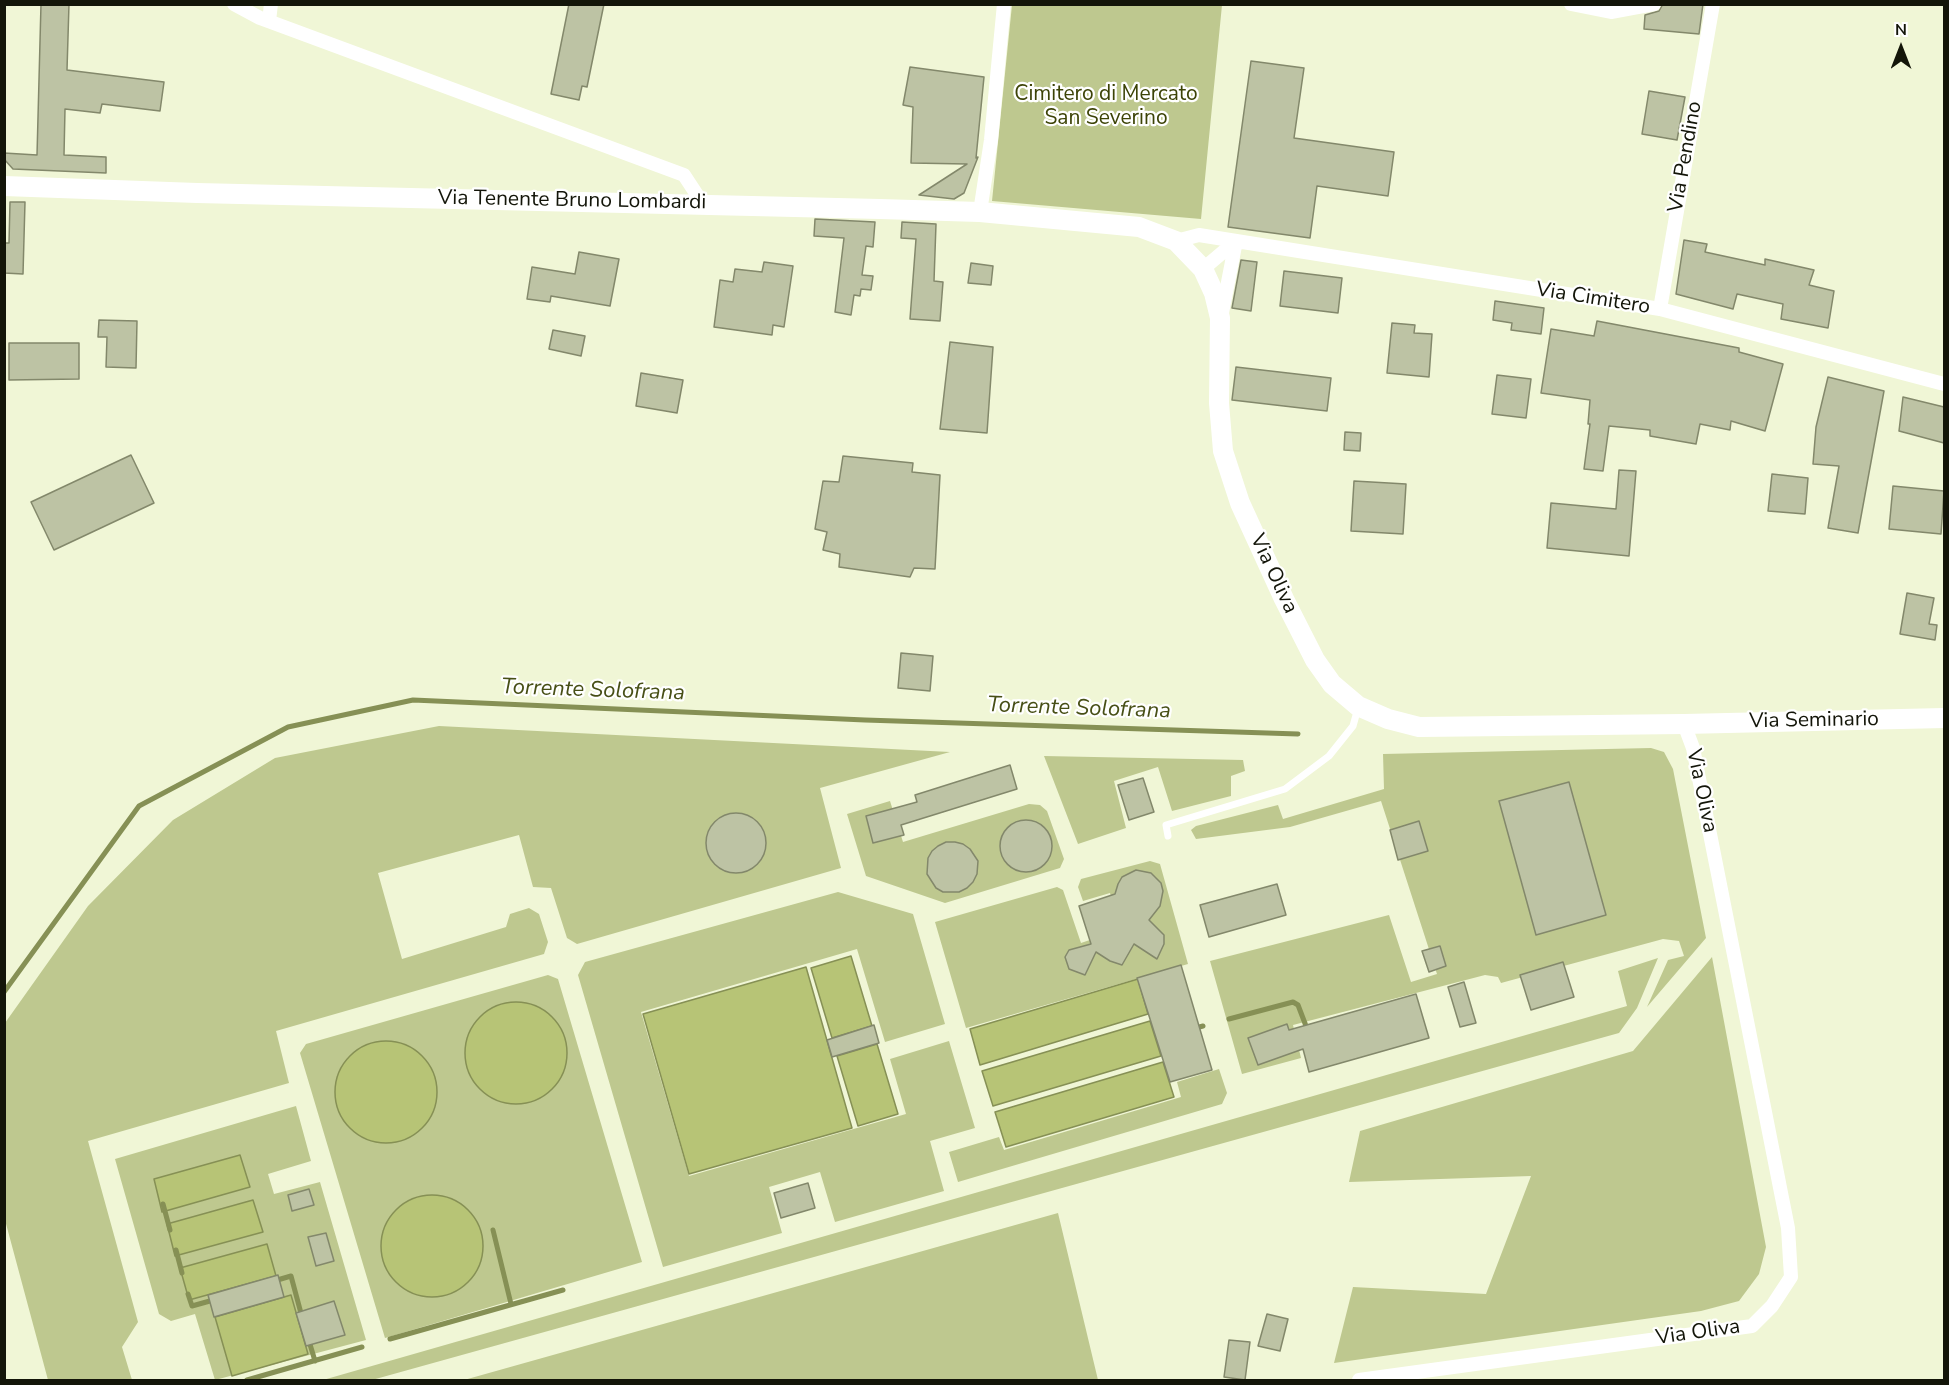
<!DOCTYPE html>
<html>
<head>
<meta charset="utf-8">
<style>
	body { margin:0 }
	#map { position:relative; width:1949px; height:1385px; overflow:hidden; background:#f0f6d6; font-family:"Nunito Sans",sans-serif }
	canvas { display:block }
	.frame { position:absolute; inset:0; border:6px solid #131509; pointer-events:none }
	.north { position:absolute; left:1871px; top:18px; width:60px; height:60px; -webkit-text-stroke:4px #fff; paint-order:stroke; rotate:0deg; font-size:16px; font-weight:700; line-height:24px; text-align:center; color:#131509 }
	.north::after { content:''; display:block; margin:auto; width:21px; height:27px; background:#131509; clip-path:polygon(50% 0,100% 100%,50% 72%,0 100%) }
</style>
</head>
<body>
<div id="map">
<canvas width="1949" height="1385"></canvas>
<div class="frame"></div>
<div class="north">N</div>
</div>
<script>
const g = document.querySelector('canvas').getContext('2d');
g.lineJoin = 'round';
function fillPath(path, color) {
  g.fillStyle = color;
  g.fill(path, 'evenodd');
}
function strokePath(path, color, width, dash) {
  g.strokeStyle = color;
  g.lineWidth = width;
  g.lineCap = dash ? 'butt' : 'round';
  g.setLineDash(dash || []);
  g.stroke(path);
}
function write(font, color, halo, rows, align = 'center') {
  g.font = font + ' "Nunito Sans",sans-serif';
  g.lineWidth = 4.5;
  g.setLineDash([]);
  g.textBaseline = 'middle';
  g.strokeStyle = halo;
  g.fillStyle = color;
  for (const [text, x, y, turn = 0] of rows) {
    g.save();
    g.translate(x, y);
    g.rotate((+turn || 0) * Math.PI / 180);
    g.textAlign = isNaN(turn) ? turn : align;
    if (halo) g.strokeText(text, 0, 0);
    g.fillText(text, 0, 0);
    g.restore();
  }
}
fillPath(new Path2D(`
	M1012,5H1222L1201,219L992,201Z
	M439,726L950,752L820,788L841,868L577,944L567,938L551,888L533,887L519,835L378,873L402,959L506,927L510,914L529,908L539,914L548,942L544,954L276,1031L289,1083L88,1141L138,1322L122,1347L132,1380H48L5,1220V1023L88,906L173,820L275,758Z
	M1651,748L1664,752L1673,769L1706,938L1647,1007L1668,960L1684,956L1679,941L1663,939L1501,983L1498,977L1485,975L1293,1025L1301,1058L1242,1074L1210,961L1389,915L1411,982L1437,974L1381,801L1290,827L1196,839L1191,830L1196,826L1278,805L1283,819L1384,789L1383,754Z
	M1044,756L1243,760L1245,771L1231,776V796L1172,811L1158,767L1114,781L1126,828L1078,844Z
	M890,801L903,842L1029,804L1040,805L1047,811L1064,859L1060,868L945,903L866,876L847,814Z
	M1150,861L1160,864L1188,964L966,1028L935,922L1057,887L1063,890L1081,943L1122,929L1110,893L1083,901L1078,887L1081,879Z
	M838,892L913,914L945,1024L885,1042L857,949L641,1012L689,1176L906,1114L890,1059L949,1041L975,1128L930,1141L944,1191L835,1222L820,1172L769,1187L782,1233L663,1267L578,975L585,962Z
	M1712,957L1766,1247L1759,1274L1739,1301L1701,1311L1334,1363L1353,1287L1486,1294L1531,1176L1349,1182L1360,1131L1633,1051Z
	M1658,958L1637,1008L1619,1033L372,1380H323L1627,1006L1618,971Z
	M548,975L558,979L642,1262L385,1338L300,1053L306,1044Z
	M1219,1069L1227,1093L1222,1104L958,1182L949,1152L999,1137L1004,1150L1181,1097L1177,1082Z
	M296,1106L311,1161L268,1174L274,1194L320,1182L366,1340L215,1380L195,1314L171,1321L159,1314L115,1159Z
	M1058,1213L1098,1380H464Z`), '#bec88f');
const water = new Path2D(`
	M851,956L872,1026L832,1038L811,968Z
	M806,967L852,1128L689,1174L643,1014Z
	M1138,979L1148,1014L980,1065L970,1029Z
	M465 1053a51 51 0 1 1 102 0a51 51 0 1 1-102 0Z
	M1150,1021L1161,1056L993,1106L982,1071Z
	M335 1092a51 51 0 1 1 102 0a51 51 0 1 1-102 0Z
	M877,1044L898,1114L858,1126L837,1056Z
	M1163,1062L1174,1097L1006,1147L995,1112Z
	M240,1155L250,1187L162,1212L154,1179Z
	M381 1246a51 51 0 1 1 102 0a51 51 0 1 1-102 0Z
	M253,1200L263,1232L175,1256L167,1224Z
	M267,1244L276,1276L189,1300L180,1268Z
	M291,1295L308,1354L232,1376L215,1317Z`);
fillPath(water, '#b7c476');
strokePath(water, '#869055', 1.5);
strokePath(new Path2D(`
	M4,992L139,806L288,727L413,700L865,720L1298,734
	M1229,1019L1293,1002L1298,1005L1306,1026
	M1192,1029L1203,1026
	M163,1204L170,1230
	M493,1230L511,1304
	M176,1250L182,1273
	M274,1281L291,1276L302,1317
	M188,1294L192,1306L217,1299
	M390,1339L563,1290
	M309,1341L315,1361
	M247,1380L362,1347`), '#869055', 5);
const building = new Path2D(`
	M41,4H69L67,70L164,82L160,111L102,104L100,113L65,109L64,155L106,157V173L13,169L4,159V153L37,155Z
	M569,4H604L587,87L582,86L579,100L551,94Z
	M1663,4H1703L1699,34L1644,29L1645,15L1659,11Z
	M1251,61L1304,68L1294,138L1394,152L1388,196L1317,186L1310,238L1228,227Z
	M910,67L984,77L976,158L978,157L964,193L954,199L919,195L967,164L911,163L913,107L903,105Z
	M1649,91L1685,97L1677,140L1642,134Z
	M10,202H25L23,274L4,273V243H9Z
	M815,219L875,222L873,247L866,246L862,275L873,276L871,290L861,289L860,296L854,295L851,315L835,312L844,238L814,236Z
	M902,222L936,224L934,281L943,282L940,321L910,319L916,239L901,238Z
	M1684,240L1707,244L1705,252L1765,265V259L1814,270L1809,285L1834,291L1828,328L1781,319L1783,304L1737,294L1733,309L1676,294Z
	M579,252L619,259L610,306L551,296L550,302L527,299L532,267L575,274Z
	M1241,260L1257,262L1251,311L1232,308Z
	M764,262L793,266L784,327L773,325L772,335L714,327L720,280L733,282L735,269L762,272Z
	M971,263L993,266L991,285L968,283Z
	M1284,271L1342,278L1338,313L1280,306Z
	M1495,301L1544,308L1541,334L1511,330L1512,323L1493,320Z
	M99,320L137,321L136,368L106,367L107,337H98Z
	M1597,321L1739,348V352L1783,364L1765,431L1731,421L1730,430L1700,424L1696,444L1650,436V430L1609,426L1603,471L1584,469L1590,424H1588L1590,400L1541,393L1551,329L1594,336Z
	M1392,323L1415,325L1414,333L1432,334L1429,377L1387,373Z
	M553,330L585,336L581,356L549,349Z
	M950,342L993,347L987,433L940,429Z
	M9,343H79V379L9,380Z
	M1236,367L1331,378L1327,411L1232,400Z
	M641,373L683,380L677,413L636,406Z
	M1497,375L1531,379L1526,418L1492,414Z
	M1828,377L1884,391L1858,533L1828,528L1839,466L1813,464L1816,427Z
	M1903,397L1944,407V443L1899,431Z
	M1345,432L1361,433L1360,451L1344,450Z
	M131,455L154,503L54,550L31,502Z
	M843,456L913,463L912,472L940,475L935,569L914,568L910,577L839,567L840,554L823,550L827,532L815,529L823,481L839,482Z
	M1619,470L1636,471L1629,556L1547,548L1551,503L1616,509Z
	M1772,474L1808,478L1805,514L1768,511Z
	M1354,481L1406,484L1403,534L1351,531Z
	M1893,486L1944,491L1941,534L1889,529Z
	M1907,593L1934,598L1929,624L1937,625L1935,640L1900,634Z
	M901,653L933,656L930,691L898,688Z
	M1010,765L1017,789L901,825L904,835L873,843L866,816L917,802L915,795Z
	M1143,778L1154,812L1129,820L1118,785Z
	M1569,782L1606,915L1536,935L1499,801Z
	M706 843a30 30 0 1 1 60 0a30 30 0 1 1-60 0Z
	M1000 846a26 26 0 1 1 52 0a26 26 0 1 1-52 0Z
	M1419,821L1428,851L1398,860L1390,830Z
	M946,842H955L963,844L970,849L978,861L977,874L973,882L967,888L959,892H943L936,888L927,874L928,858L932,851L938,846Z
	M1136,870L1151,873L1161,883L1163,891L1160,906L1149,920L1164,935V944L1157,959L1134,944L1122,965L1110,961L1096,952L1085,975L1069,969L1065,957L1069,950L1091,944L1079,906L1115,894L1118,884L1122,877Z
	M1277,884L1286,915L1209,937L1200,905Z
	M1440,946L1446,966L1429,972L1422,951Z
	M1563,962L1574,997L1531,1010L1520,975Z
	M1181,965L1212,1070L1170,1082L1137,978Z
	M1464,982L1476,1023L1460,1027L1448,987Z
	M1416,994L1429,1038L1309,1072L1303,1049L1258,1065L1248,1038L1287,1024L1289,1030Z
	M874,1025L879,1043L832,1057L827,1040Z
	M808,1183L815,1208L781,1218L774,1193Z
	M309,1189L314,1205L292,1211L288,1195Z
	M326,1233L334,1261L316,1266L308,1237Z
	M278,1275L284,1297L214,1317L208,1295Z
	M334,1301L345,1335L306,1346L296,1313Z
	M1267,1314L1288,1319L1280,1351L1258,1346Z
	M1229,1340L1250,1342L1245,1380L1224,1377Z`);
fillPath(building, '#bdc3a4');
strokePath(building, '#83886b', 1.5);
strokePath(new Path2D(`
	M1168,836L1166,825L1285,789L1329,756L1353,726L1358,708`), '#fff', 7);
strokePath(new Path2D(`
	M234,4L260,18L684,175L703,204
	M1571,4L1611,12L1654,4
	M269,21L271,4
	M980,212L991,140L1004,4
	M1176,241L1199,235L1660,309L1944,384
	M1203,269L1236,241
	M1660,309L1713,4
	M1222,313L1236,241
	M1359,1380L1752,1326L1772,1306L1791,1277L1788,1228L1693,748L1684,724`), '#fff', 14);
strokePath(new Path2D(`
	M4,186L197,193L880,209L980,212L1139,227L1176,241L1203,269L1214,293L1220,318L1219,403L1223,451L1240,503L1284,599L1315,660L1332,684L1358,706L1388,719L1419,727L1684,724L1944,718`), '#fff', 20);
write('21px', '#3c4306', '#fff', [
	["Cimitero di Mercato",1106,95],
	["San Severino",1106,119]
]);
write('21px', '#131509', '#fff', [
	["Via Pendino",1686,157,-80],
	["Via Tenente Bruno Lombardi",572,201,1],
	["Via Cimitero",1593,299,9],
	["Via Oliva",1273,574,65],
	["Via Seminario",1814,721,-1],
	["Via Oliva",1701,791,78],
	["Via Oliva",1698,1333,-8]
]);
write('italic 22px', '#474f16', '#fff', [
	["Torrente Solofrana",593,691,2],
	["Torrente Solofrana",1079,709,2]
]);
</script>
</body>
</html>
